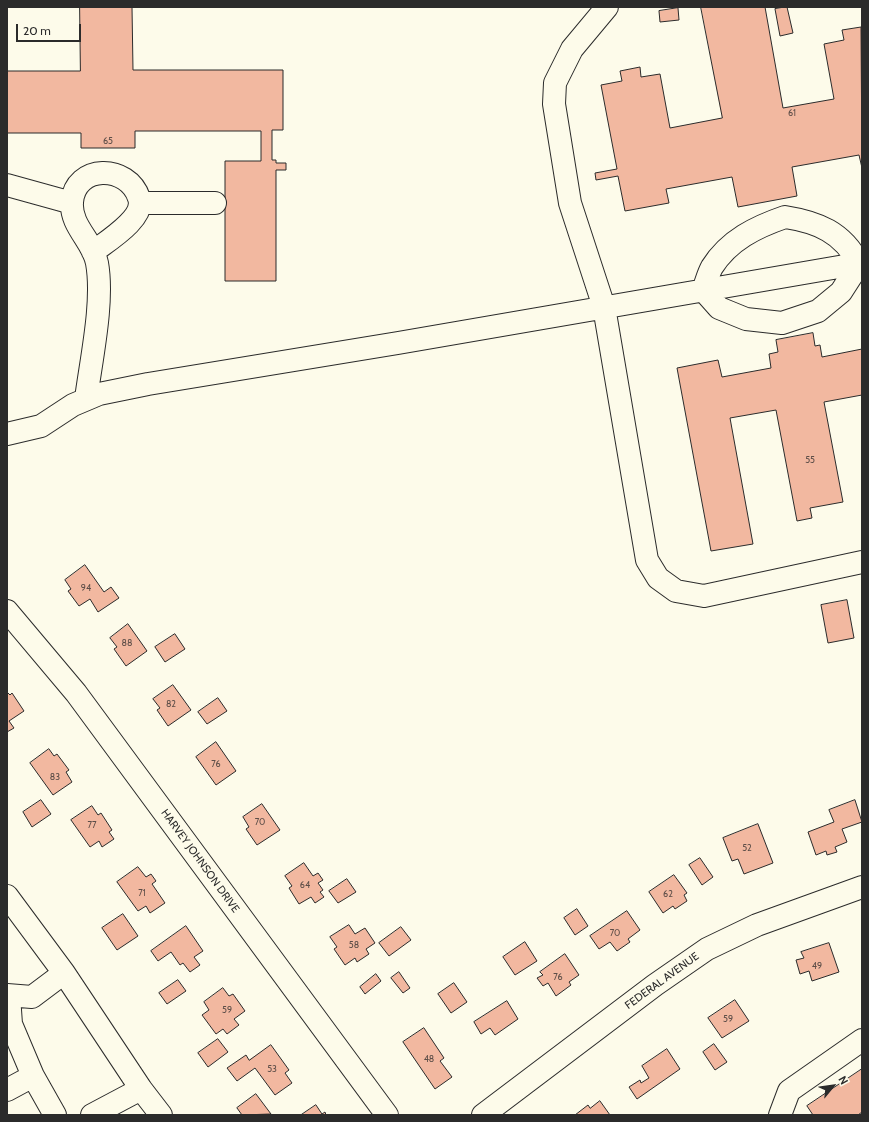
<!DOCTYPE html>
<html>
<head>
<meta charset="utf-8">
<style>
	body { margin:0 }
	#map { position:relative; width:869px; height:1122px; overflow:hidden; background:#fdfbea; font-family:Cabin,sans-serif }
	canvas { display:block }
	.frame { position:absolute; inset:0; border:8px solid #2b2b2b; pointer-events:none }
	.north { position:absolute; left:813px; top:1066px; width:40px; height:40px; -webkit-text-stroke:3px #fdfbea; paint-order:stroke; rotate:61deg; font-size:11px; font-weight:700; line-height:16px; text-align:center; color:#2b2b2b }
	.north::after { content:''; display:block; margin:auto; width:14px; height:18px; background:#2b2b2b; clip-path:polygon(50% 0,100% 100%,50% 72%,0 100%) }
	.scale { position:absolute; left:16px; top:24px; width:65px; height:18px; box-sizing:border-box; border:2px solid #2b2b2b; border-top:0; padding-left:5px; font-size:12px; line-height:14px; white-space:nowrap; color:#2b2b2b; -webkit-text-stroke:3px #fdfbea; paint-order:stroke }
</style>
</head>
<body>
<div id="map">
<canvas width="869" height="1122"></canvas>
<div class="frame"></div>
<div class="north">N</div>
<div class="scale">20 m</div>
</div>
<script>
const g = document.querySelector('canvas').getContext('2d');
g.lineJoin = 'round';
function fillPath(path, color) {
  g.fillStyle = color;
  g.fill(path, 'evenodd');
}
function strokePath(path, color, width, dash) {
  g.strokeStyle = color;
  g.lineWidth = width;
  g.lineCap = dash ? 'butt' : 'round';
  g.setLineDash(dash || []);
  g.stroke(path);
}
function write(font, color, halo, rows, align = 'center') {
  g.font = font + ' Cabin,sans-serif';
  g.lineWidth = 3;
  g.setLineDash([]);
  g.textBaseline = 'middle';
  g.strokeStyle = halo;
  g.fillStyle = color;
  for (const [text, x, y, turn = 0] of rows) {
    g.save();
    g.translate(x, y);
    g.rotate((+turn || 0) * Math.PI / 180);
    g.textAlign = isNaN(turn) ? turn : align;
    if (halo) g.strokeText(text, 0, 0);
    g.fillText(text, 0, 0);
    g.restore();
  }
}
const building = new Path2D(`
	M80,7H132L133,70H283V130H272V160H276V163H286V170H276V281H225V161H261V131H135V148H81V133H7V71H80Z
	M701,7H765L783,108L834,99L824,44L844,40L842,30L861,27L862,168L859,155L792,167L797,196L738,207L732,177L666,189L669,203L625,211L618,176L596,180L595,173L617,169L601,85L622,81L620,71L640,67L641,77L660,74L670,128L722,118Z
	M787,7L793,33L780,36L775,9Z
	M678,8L679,20L660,22L659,11Z
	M813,333L815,346L820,345L822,357L862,349V395L824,402L843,502L810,508L812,518L797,521L776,410L730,418L753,544L711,551L677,368L718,360L722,377L771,368L769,354L778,352L776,340Z
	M85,565L104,592L111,587L119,598L98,612L90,599L79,606L68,591L71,589L65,580Z
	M847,600L854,638L828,643L821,605Z
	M128,624L147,651L126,666L114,649L117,647L110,638Z
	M175,634L185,649L165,662L155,647Z
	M173,685L191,710L168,726L157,710L160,708L153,699Z
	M7,692L10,695L12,693L24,711L9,721L14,728L7,732Z
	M218,698L227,711L207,724L198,712Z
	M216,742L236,771L216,785L196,757Z
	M49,749L54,756L57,754L69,770L66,772L72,782L53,795L30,763Z
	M41,800L51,814L32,827L23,812Z
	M855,800L862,822L842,829L847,842L835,847L837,852L827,855L826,851L816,855L808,832L834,822L829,810Z
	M262,804L280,830L257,845L246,829L249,827L243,817Z
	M92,806L98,815L101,813L112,830L109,832L114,839L102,847L99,841L90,847L71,820Z
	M758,824L773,863L744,874L738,859L732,861L723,838Z
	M700,858L713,877L702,885L689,865Z
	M304,863L313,876L318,873L323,880L318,883L323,890L320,892L324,897L315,903L311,897L299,904L289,888L292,886L285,876Z
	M138,867L146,877L151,874L156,881L152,884L165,903L150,913L146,906L138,911L117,882Z
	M674,875L687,893L684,895L687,901L675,909L673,906L663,913L649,892Z
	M347,879L356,892L338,903L329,891Z
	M577,909L588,926L575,935L564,918Z
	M627,911L640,930L628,939L630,942L617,951L610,942L599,949L590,936Z
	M123,914L138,936L117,950L102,928Z
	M349,925L355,934L365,928L375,943L366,949L369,954L357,962L355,958L345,965L334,949L337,947L330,937Z
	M186,926L203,951L194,957L200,965L190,972L183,963L180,965L171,952L158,961L151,951Z
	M401,927L411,940L389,956L379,943Z
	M525,942L537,961L515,975L503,957Z
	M829,943L839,972L812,981L809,971L800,974L796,960L804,958L801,952Z
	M565,954L579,975L569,982L571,985L556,996L548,983L543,986L537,978L543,975L540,972Z
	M399,972L410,988L403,993L391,978Z
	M376,974L381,981L365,994L360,987Z
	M178,980L186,991L167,1004L159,993Z
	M454,983L467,1002L451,1013L438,994Z
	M223,988L229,996L233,994L245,1011L234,1019L239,1025L227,1034L223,1029L216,1034L202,1015L209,1010L204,1002Z
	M735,1000L749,1021L722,1038L708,1018Z
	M507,1001L518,1019L495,1035L490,1028L481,1034L474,1022Z
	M424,1028L444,1058L440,1061L452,1077L435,1089L403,1042Z
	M218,1039L228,1052L208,1067L198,1053Z
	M714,1044L727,1062L715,1070L703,1052Z
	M271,1045L289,1070L285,1073L292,1083L275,1095L255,1068L237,1081L227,1068L246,1055L249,1060Z
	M667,1049L680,1069L637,1099L629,1087L640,1080L641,1083L649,1078L642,1066Z
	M862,1069V1112L858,1115H813L807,1106Z
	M256,1094L271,1114L242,1115L237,1108Z
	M600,1101L610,1115H575L588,1105L590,1108Z
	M316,1105L322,1114L325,1112L326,1115H301Z`);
fillPath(building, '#f2b8a0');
strokePath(building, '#2b2b2b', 1);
const minor = new Path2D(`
	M607,7L572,49L555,83L554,104L570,203L604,307L647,560L658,578L676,591L704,596L862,562
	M7,185L72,203
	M141,203H215
	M785,217C817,222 843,232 859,264L841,292L818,311L782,323L746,319L719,308L703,290C706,283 708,274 712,267C729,240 756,227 785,217Z
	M86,399C91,360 104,302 97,263C93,241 70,226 72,202C75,164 128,164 139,198C146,218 107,241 93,252
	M7,434L41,426L73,405L99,394L148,384L398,343L862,263
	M7,611L76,693L387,1115
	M7,896L64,973L141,1089L161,1115
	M7,995L32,997L64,973
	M9,996L11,1024L33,1076L55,1115
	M7,1090L33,1076
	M92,1115L141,1089
	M483,1115L655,985L707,949L757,925L862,887
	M780,1115L789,1091L862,1040`);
strokePath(minor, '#2b2b2b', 24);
strokePath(minor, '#fdfbea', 22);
write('9px', '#5d4e48', null, [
	["61",792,113],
	["65",108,141],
	["55",810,460],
	["94",86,588],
	["88",127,643],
	["82",171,704],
	["76",216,764],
	["83",55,777],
	["70",260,822],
	["77",92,825],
	["52",747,848],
	["64",305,885],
	["71",142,893],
	["62",668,894],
	["70",615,933],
	["58",354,945],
	["49",817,966],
	["76",558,977],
	["59",227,1010],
	["59",728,1019],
	["48",429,1059],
	["53",272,1069]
]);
write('11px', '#2b2b2b', '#fdfbea', [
	["HARVEY JOHNSON DRIVE",200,861,54],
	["FEDERAL AVENUE",662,981,-36]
]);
</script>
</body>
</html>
